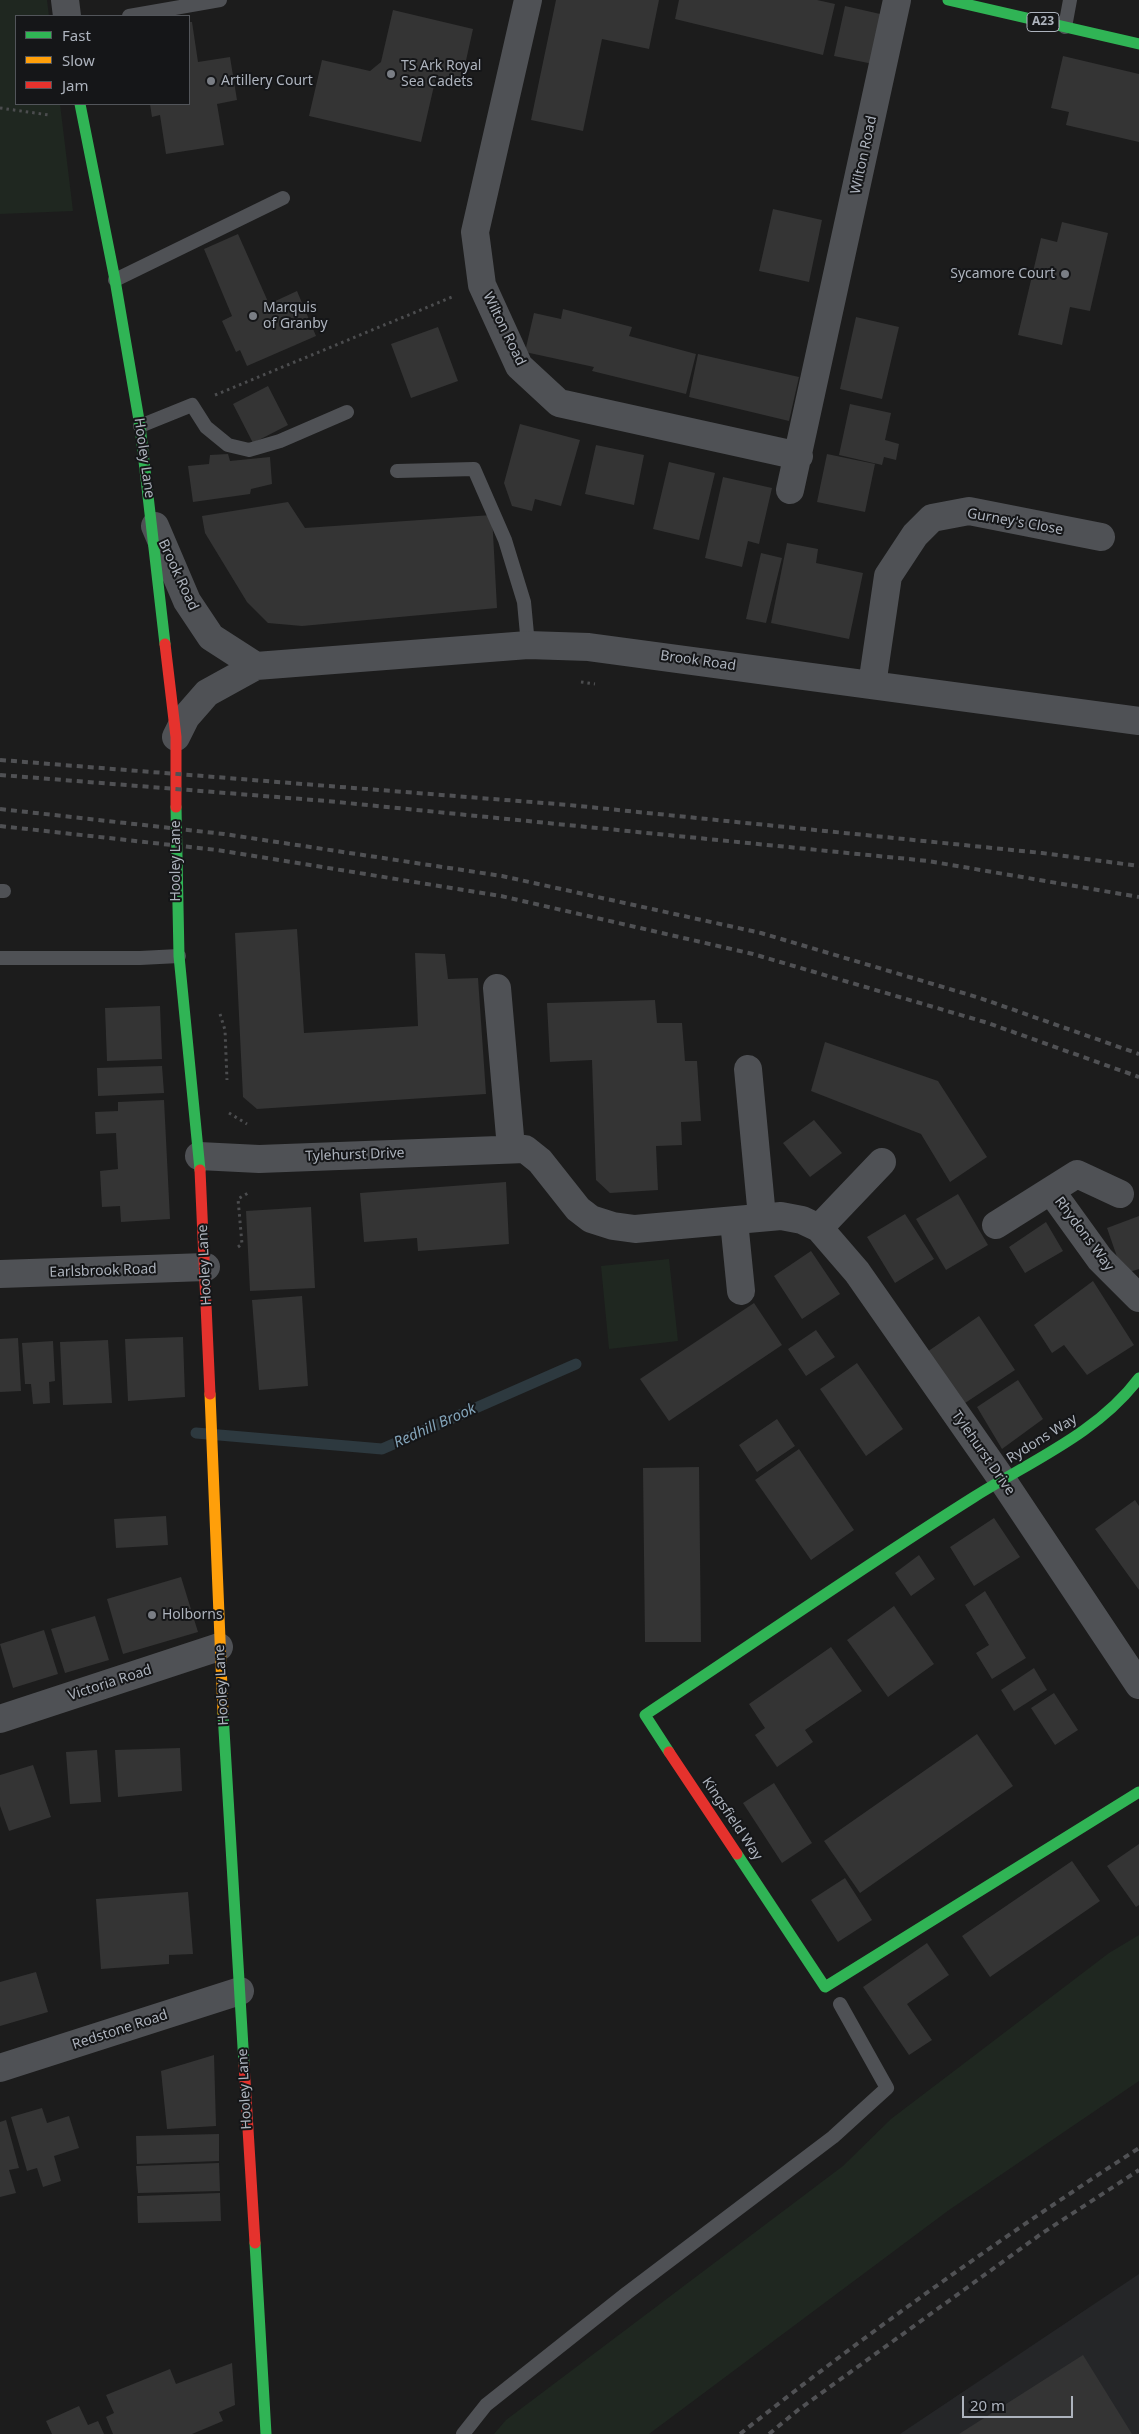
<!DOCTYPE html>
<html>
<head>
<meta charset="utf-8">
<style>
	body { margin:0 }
	#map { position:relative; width:1139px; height:2434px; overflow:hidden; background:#1c1c1c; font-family:"Noto Sans",sans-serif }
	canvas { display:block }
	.legend { position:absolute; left:15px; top:15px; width:175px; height:90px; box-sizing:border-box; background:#151618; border:1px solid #52555a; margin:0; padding:6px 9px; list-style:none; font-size:15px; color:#adb3bd }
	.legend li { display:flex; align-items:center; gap:10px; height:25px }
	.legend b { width:25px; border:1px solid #52555a }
	.scale { position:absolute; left:962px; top:2396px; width:111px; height:22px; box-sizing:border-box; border:2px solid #adb3bd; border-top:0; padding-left:6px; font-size:15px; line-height:18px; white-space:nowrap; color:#adb3bd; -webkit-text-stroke:4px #151618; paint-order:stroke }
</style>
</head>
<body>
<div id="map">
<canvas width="1139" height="2434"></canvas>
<ul class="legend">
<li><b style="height:6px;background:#30b455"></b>Fast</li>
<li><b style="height:6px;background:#ff9f0a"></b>Slow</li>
<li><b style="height:6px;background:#e5322d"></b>Jam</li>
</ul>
<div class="scale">20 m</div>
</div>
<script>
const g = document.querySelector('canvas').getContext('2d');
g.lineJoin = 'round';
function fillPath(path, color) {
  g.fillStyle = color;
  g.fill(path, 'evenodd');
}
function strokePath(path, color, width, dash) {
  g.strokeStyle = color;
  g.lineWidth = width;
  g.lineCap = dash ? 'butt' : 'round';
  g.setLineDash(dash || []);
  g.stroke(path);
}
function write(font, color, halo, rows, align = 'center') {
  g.font = font + ' "Noto Sans",sans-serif';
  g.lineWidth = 4;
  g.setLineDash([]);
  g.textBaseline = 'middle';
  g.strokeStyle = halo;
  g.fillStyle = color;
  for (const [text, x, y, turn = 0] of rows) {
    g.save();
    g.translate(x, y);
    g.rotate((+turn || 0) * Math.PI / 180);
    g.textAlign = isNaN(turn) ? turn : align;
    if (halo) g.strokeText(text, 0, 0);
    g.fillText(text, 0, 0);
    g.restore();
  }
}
fillPath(new Path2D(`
	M1139,2274V2434H900Z`), '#252628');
fillPath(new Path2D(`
	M0,0H47L49,16H16V104H60L73,211L0,214Z
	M669,1259L678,1341L609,1349L601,1266Z
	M1139,1935V2081L949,2210L649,2434H494L506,2420L843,2166L891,2119L1109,1953Z`), '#1f2720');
strokePath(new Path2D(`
	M196,1433L382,1449L576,1364`), '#2d393f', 11);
fillPath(new Path2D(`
	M556,0H659L649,49L602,39L583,131L531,120Z
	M679,0H817L835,4L823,55L675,19Z
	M845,6L889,16L878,65L834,56Z
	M393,10L473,29L461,83L436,77L421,142L309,116L322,60L370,71L381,62Z
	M189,22H192L198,62L230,57L237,100L217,104L224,145L166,154L160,115L152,117L150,104H189Z
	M1063,56L1139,74V142L1066,125L1069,112L1051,108Z
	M773,209L822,220L809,282L759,271Z
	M1062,222L1108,233L1090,311L1070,307L1062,345L1018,335L1041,238L1057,242Z
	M238,234L269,304L297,291L316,336L247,366L240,350L236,352L222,321L232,316L204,249Z
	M563,309L632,327L629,336L696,354L686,394L592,371L594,367L525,352L534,313L561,319Z
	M856,317L899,327L882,399L840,389Z
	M438,327L458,381L411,398L391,344Z
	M698,354L799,377L789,421L689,397Z
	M268,386L288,425L253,443L233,404Z
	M850,404L891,413L885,440L899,444L896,460L884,457L882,465L839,455Z
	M520,424L580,440L561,506L535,499L532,511L512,506L504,483Z
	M596,445L644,455L634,505L585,494Z
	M228,454L230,461L270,457L272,484L251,489L250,494L193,502L188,466L209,464L210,455Z
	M827,454L875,464L865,512L817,502Z
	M669,462L715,473L699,540L653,529Z
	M723,477L772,488L759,544L748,541L742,567L705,558Z
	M288,502L305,528L492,515L497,608L302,626L268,623L247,602L205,533L202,516Z
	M787,543L818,549L816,563L863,573L849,639L771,623Z
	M761,553L782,558L766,623L746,619Z
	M297,929L304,1033L418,1026L415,953L445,954L448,979L478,978L486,1094L257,1109L243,1097L235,933Z
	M655,1000L657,1023H682L685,1061H697L701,1121L681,1122L682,1145L656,1146L658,1190L610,1193L596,1180L592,1060L550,1062L547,1003Z
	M160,1006L162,1059L107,1061L105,1008Z
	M825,1042L938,1081L987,1157L950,1182L921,1134L811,1091Z
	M162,1066L164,1093L98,1096L97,1068Z
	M164,1100L170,1219L121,1222L120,1206L102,1207L100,1171L118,1169L116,1133L96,1134L95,1112L118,1111V1102Z
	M814,1120L842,1153L810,1177L783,1143Z
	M506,1182L509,1244L418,1251L417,1238L364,1242L360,1193Z
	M958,1194L988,1245L946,1270L916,1219Z
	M311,1207L315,1288L250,1291L246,1211Z
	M905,1214L934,1259L895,1283L867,1237Z
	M1139,1216V1269L1123,1274L1107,1228Z
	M1046,1222L1063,1251L1025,1273L1009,1247Z
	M811,1251L840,1294L802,1319L774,1276Z
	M1093,1281L1134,1345L1087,1375L1064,1345L1052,1353L1034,1325Z
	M302,1296L308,1386L259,1390L252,1300Z
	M754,1303L782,1345L669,1421L640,1379Z
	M979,1316L1015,1370L959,1407L927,1352Z
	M816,1330L835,1357L806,1376L788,1349Z
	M183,1337L185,1397L128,1401L125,1339Z
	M18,1338L21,1391L0,1392V1339Z
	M108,1340L112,1403L63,1405L60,1342Z
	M53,1341L55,1381L49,1382L50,1403L33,1404L31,1384H25L22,1343Z
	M857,1363L903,1429L866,1456L820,1389Z
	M1018,1380L1043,1419L1002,1449L977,1407Z
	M777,1419L795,1446L757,1472L739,1445Z
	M799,1449L854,1530L811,1560L755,1480Z
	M699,1467L701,1642H645L643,1468Z
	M1135,1500L1139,1506V1590L1095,1529Z
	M166,1516L168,1545L116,1548L114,1519Z
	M994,1518L1020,1557L974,1586L950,1547Z
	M919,1555L935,1579L911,1596L895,1573Z
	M181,1577L198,1632L123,1654L107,1599Z
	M985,1591L1026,1658L992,1679L976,1653L989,1645L965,1605Z
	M894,1606L934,1664L888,1697L847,1640Z
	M95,1616L109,1660L65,1673L51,1629Z
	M44,1630L58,1674L13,1688L0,1644Z
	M831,1647L862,1691L805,1730L813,1742L777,1767L755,1735L765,1728L749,1704Z
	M1034,1668L1047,1690L1014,1711L1001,1690Z
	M1054,1693L1078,1730L1055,1745L1031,1708Z
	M977,1734L1013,1786L860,1893L824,1841Z
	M180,1748L182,1791L118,1797L115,1750Z
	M97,1750L101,1802L70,1804L66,1752Z
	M33,1765L51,1817L9,1831L0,1806V1775Z
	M774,1783L812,1843L782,1863L743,1803Z
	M1139,1844V1905L1136,1907L1107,1866Z
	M1072,1861L1100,1901L990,1977L962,1936Z
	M845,1878L872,1920L838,1942L811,1900Z
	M188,1892L193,1954L169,1955V1964L101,1969L96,1899Z
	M927,1943L949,1975L907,2004L932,2040L909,2055L863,1987Z
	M36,1972L48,2012L0,2026V1982Z
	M214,2055L216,2126L167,2129L161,2071Z
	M42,2108L47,2123L69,2116L79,2148L54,2156L61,2181L43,2187L37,2168L27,2171L11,2117Z
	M6,2120L19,2168L9,2170L16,2193L0,2197V2122Z
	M219,2134V2161L137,2164L136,2136Z
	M219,2163L220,2191L138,2193L136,2166Z
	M220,2193L221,2221L138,2223L137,2196Z
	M1083,2355L1132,2434H959Z
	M232,2363L235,2405L219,2412L223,2421L192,2434H113L106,2417L114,2413L106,2395L170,2369L176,2384Z
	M79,2406L88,2425L98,2421L104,2434H52L46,2421Z`), '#343434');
strokePath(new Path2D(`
	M0,108L49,115
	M215,395L452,297
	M581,682L595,684
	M220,1014L225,1030L227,1080
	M229,1113L247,1124
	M238,1247L242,1244L238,1199L248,1193`), '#4c4d4f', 3, [2.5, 4]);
strokePath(new Path2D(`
	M129,16L220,0
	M1065,27L1070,0
	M115,280L283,198
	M140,426L192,405L206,427L228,445L249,450L280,441L347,412
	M397,471L474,469L505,540L524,602L528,645
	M0,891H4
	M0,958H140L179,956
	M463,2434L486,2405L627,2293L833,2137L887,2088L840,2004`), '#4f5155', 14);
strokePath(new Path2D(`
	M65,0L67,16
	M528,0L475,232L482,285L519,366L559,403L799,456
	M790,490L897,0
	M155,526L187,601L211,637L256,666
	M872,685L888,576L915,535L932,518L969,511L1101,537
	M176,737L186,717L207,693L256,666L528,645L589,647L1139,721
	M497,988L511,1148
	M748,1069L762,1217
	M199,1156L259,1159L525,1149L540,1161L578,1209L591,1219L613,1226L635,1229L781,1216L802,1220L819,1228L857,1272L1003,1481L1139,1685
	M1051,1191L1100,1259L1139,1298
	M734,1221L741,1291
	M996,1225L1077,1174L1120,1194
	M819,1228L882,1162
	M0,1274L206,1267
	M0,1719L219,1647
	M0,2068L240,1991`), '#4f5155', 28);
strokePath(new Path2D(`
	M948,0L1139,44
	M80,104L115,280L140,426L165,644
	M176,807L179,956L200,1170
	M223,1713L244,2064
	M669,1752L645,1715C755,1642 863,1567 974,1497C1031,1461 1098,1433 1139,1378
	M737,1854L825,1987L1139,1792
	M255,2243L266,2434`), '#30b455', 11);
strokePath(new Path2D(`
	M210,1394L223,1713`), '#ff9f0a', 11);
strokePath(new Path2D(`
	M165,644L176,737V807
	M200,1170L210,1394
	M669,1752L737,1854
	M244,2064L255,2243`), '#e5322d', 11);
strokePath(new Path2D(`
	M0,760L569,805L1042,853L1139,866
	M0,775L327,801L928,861L1139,897
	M0,809L224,834L502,876L761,933L980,998L1139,1054
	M0,826L217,850L501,896L753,954L988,1023L1139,1077
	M740,2434C868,2332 1002,2237 1139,2148
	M769,2434L798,2410L1041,2234L1139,2170`), '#505154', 4, [6, 5]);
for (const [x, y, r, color] of [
	[391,74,5,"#7a7e85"],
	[211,81,5,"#7a7e85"],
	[1065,274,5,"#7a7e85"],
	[253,316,5,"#7a7e85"],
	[152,1615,5,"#7a7e85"]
]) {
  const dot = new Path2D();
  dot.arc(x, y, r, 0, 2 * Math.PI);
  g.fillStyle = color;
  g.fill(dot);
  strokePath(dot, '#151618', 2);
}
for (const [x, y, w] of [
	[1043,22,32]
]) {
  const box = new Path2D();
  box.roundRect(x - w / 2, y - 9.5, w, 19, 4);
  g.fillStyle = '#151618';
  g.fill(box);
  strokePath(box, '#adb3bd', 1);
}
write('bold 12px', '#adb3bd', null, [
	["A23",1043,22]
]);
write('14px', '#adb3bd', '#151618', [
	["TS Ark Royal",401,66],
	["Sea Cadets",401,82],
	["Artillery Court",221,81],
	["Sycamore Court",1055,274,"right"],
	["Marquis",263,308],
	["of Granby",263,324],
	["Holborns",162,1615]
], 'left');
write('14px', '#adb3bd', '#151618', [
	["Wilton Road",864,155,-78],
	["Wilton Road",504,329,64],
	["Hooley Lane",144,458,82],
	["Gurney's Close",1015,522,10],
	["Brook Road",178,575,65],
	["Brook Road",698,661,8],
	["Hooley Lane",176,861,-90],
	["Tylehurst Drive",355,1155,-2],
	["Rhydons Way",1084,1234,53],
	["Hooley Lane",205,1265,-93],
	["Earlsbrook Road",103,1271,-2],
	["Rydons Way",1042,1439,-32],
	["Tylehurst Drive",983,1453,55],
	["Victoria Road",110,1683,-18],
	["Hooley Lane",222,1685,-93],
	["Kingsfield Way",732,1819,56],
	["Redstone Road",120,2030,-18],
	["Hooley Lane",245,2089,-93]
]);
write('italic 15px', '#83a4b9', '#151618', [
	["Redhill Brook",435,1426,-24]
]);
</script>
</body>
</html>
